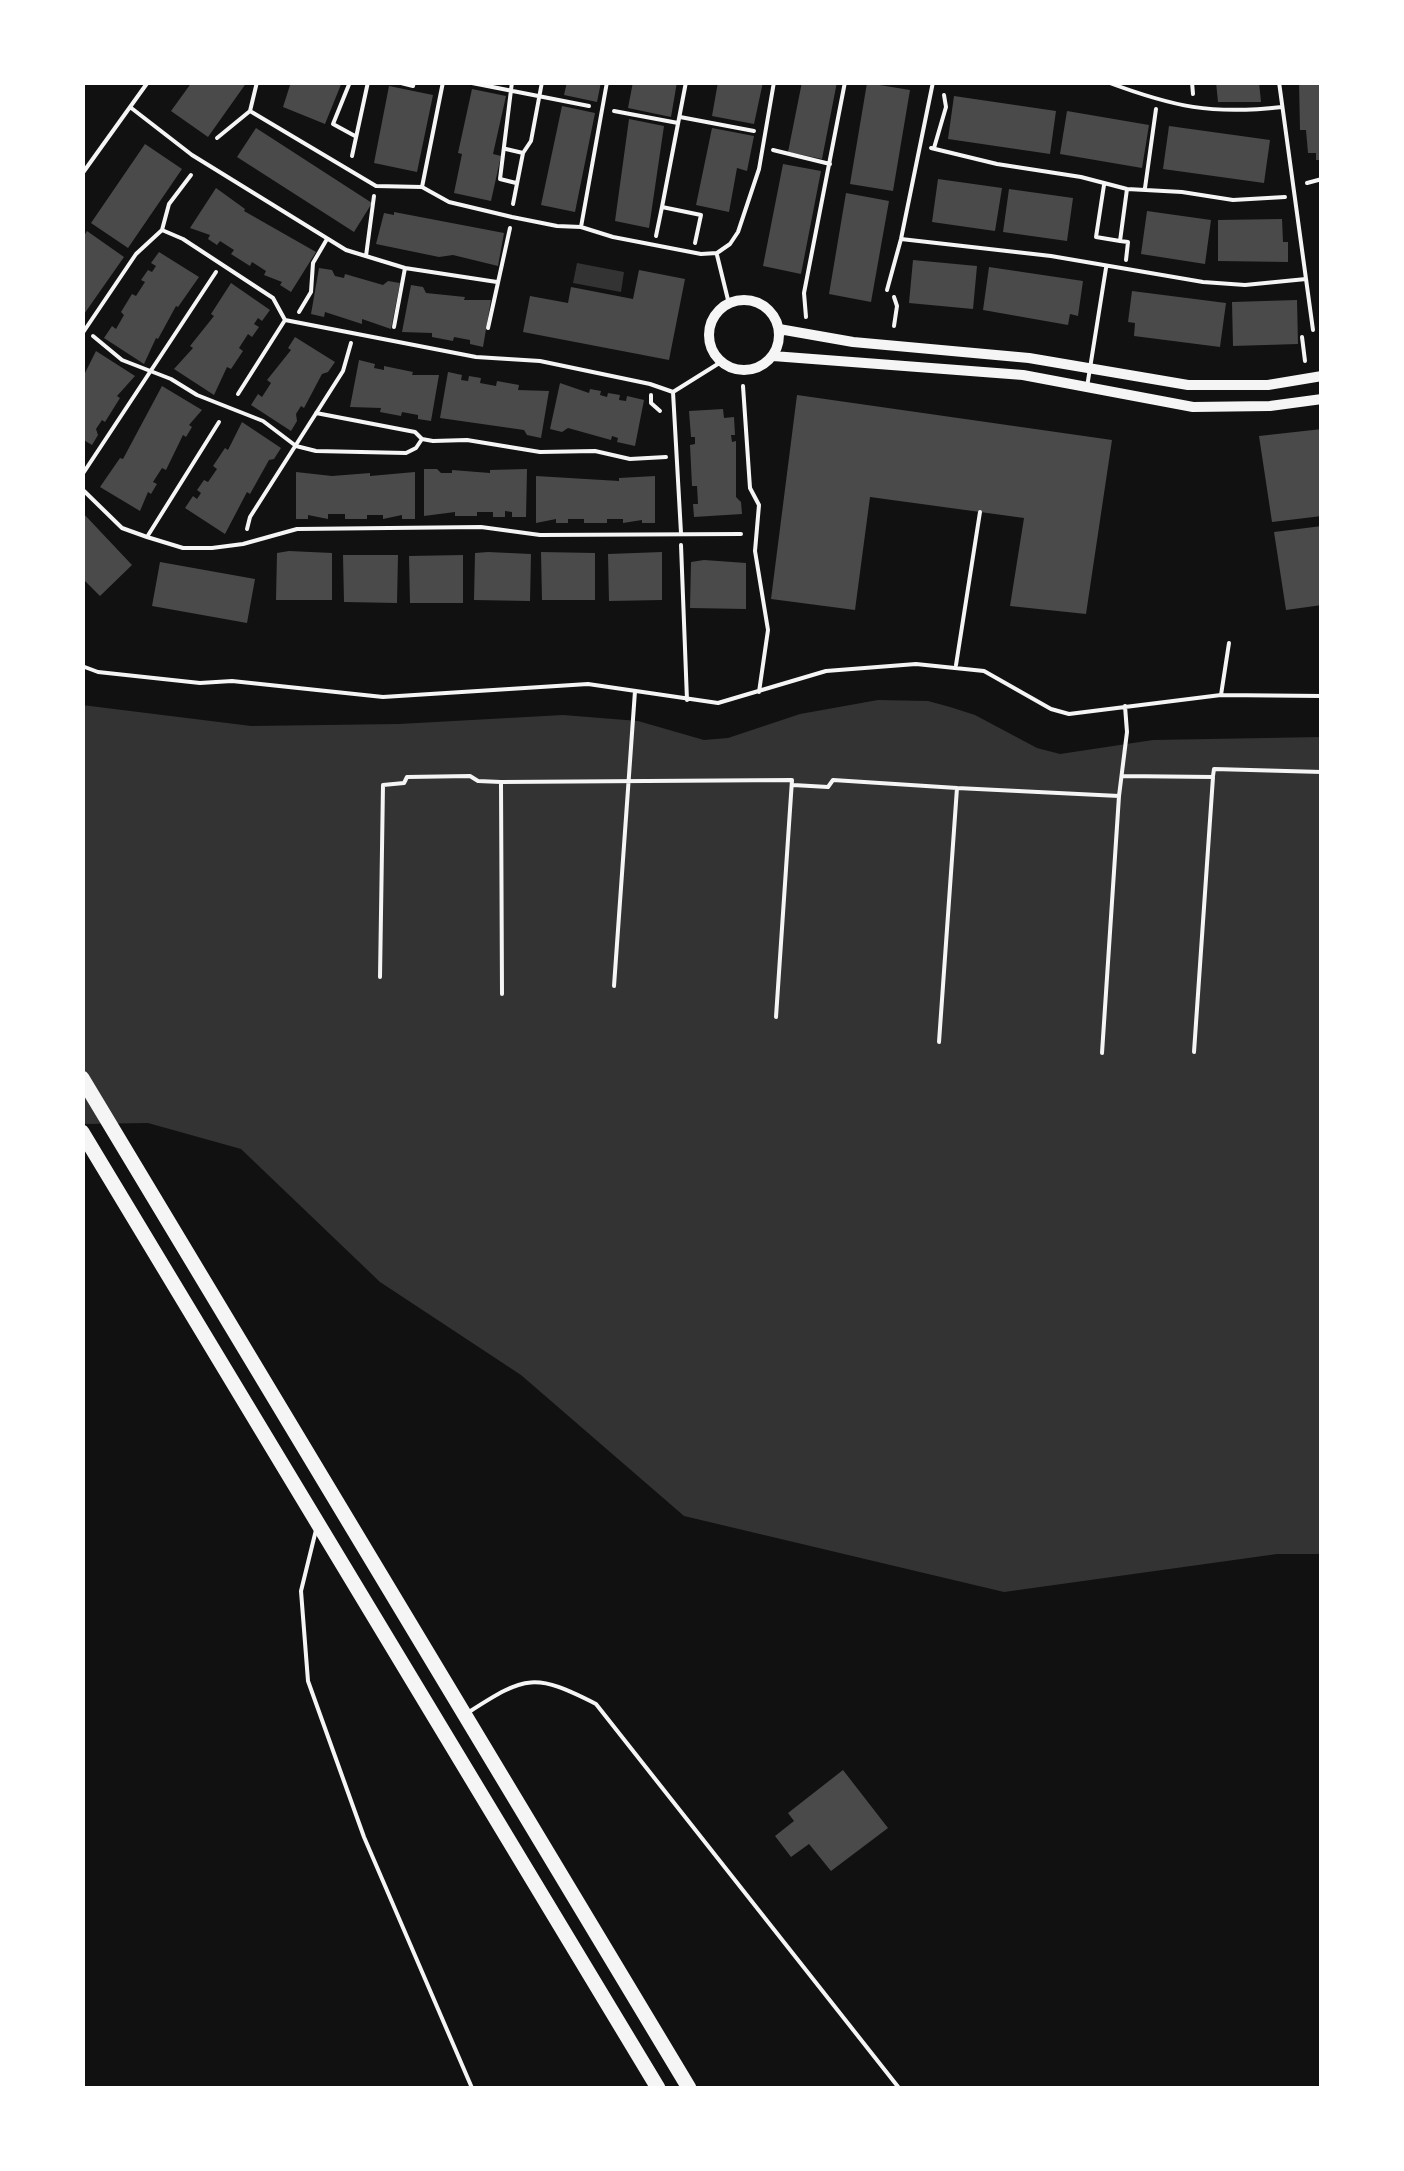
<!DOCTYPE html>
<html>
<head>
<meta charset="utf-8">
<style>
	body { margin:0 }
	#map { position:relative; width:1404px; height:2171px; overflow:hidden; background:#111; font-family:"Titillium Web",sans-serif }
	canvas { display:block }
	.frame { position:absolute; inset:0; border:85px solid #fff; pointer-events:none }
</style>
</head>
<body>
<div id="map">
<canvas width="1404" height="2171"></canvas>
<div class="frame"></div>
</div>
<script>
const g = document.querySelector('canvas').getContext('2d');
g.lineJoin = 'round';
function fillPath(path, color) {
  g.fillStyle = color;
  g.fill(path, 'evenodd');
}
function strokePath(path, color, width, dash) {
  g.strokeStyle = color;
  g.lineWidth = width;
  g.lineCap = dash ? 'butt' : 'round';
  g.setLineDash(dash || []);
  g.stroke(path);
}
fillPath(new Path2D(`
	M577,263L624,272L621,292L573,283Z
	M878,700L928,701L950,707L975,715L1037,748L1060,754L1153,740L1321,737V1554H1277L1004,1592L684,1516L521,1375L380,1282L241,1149L148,1123L83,1124L82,705L251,726L399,724L563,715L638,721L704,740L728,738L800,714Z`), '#333');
fillPath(new Path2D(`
	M192,82H247L208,137L171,111Z
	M291,82H342L325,124L283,107Z
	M567,82H601L597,102L564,95Z
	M633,82H677L671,117L628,108Z
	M718,82H763L754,124L712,116Z
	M802,82H837L822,159L788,152Z
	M1216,82H1259L1261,102H1218Z
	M1299,82H1322V160H1316V153H1308L1306,130H1300Z
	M867,83L910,90L893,191L850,184Z
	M389,86L433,95L417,172L374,163Z
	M472,89L506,96L493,154L501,156L491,201L454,193L462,154L458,153Z
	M954,96L1056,111L1050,154L948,139Z
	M562,106L595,113L575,212L541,205Z
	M1067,111L1149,125L1142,168L1060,154Z
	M629,119L664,126L649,228L615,221Z
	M1169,126L1270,140L1264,183L1163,169Z
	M256,128L372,203L354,232L237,157Z
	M712,128L754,136L747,171L737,168L729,212L696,205Z
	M145,144L182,169L128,248L91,223Z
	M783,164L821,171L801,274L763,266Z
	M938,179L1002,188L995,231L932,222Z
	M216,188L245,209L244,211L316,252L291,292L280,285L282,282L264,275L266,271L252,262L250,266L231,254L234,250L220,241L217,245L208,239L210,235L190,228Z
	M1009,189L1073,198L1067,241L1003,232Z
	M846,193L889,201L871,302L829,294Z
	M1147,211L1211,220L1205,264L1141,254Z
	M394,212L504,233L498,266L453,255L439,257L376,244L384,213L394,215Z
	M1282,219L1283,242H1288V262L1218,261V220Z
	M87,231L124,257L82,317V239Z
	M159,252L199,277L178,307L176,306L158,339L156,338L144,364L104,338L112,326L116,329L124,315L121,312L132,294L136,296L145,282L141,280L148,270L152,272L156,266L151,263Z
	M913,260L977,266L973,309L909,303Z
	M989,267L1083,281L1078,316L1070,314L1068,325L983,310Z
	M319,268L332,270L335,276L344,278L345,274L383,285L388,281L400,283L391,329L362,319V324L325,312L324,317L311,314Z
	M639,270L685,279L669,360L523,332L530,296L568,303L571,287L633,299Z
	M231,283L270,310L262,321L258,318L254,324L259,327L252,337L248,334L239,348L243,351L231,369L227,367L214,395L174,369L193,348L190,346L214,316L211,314Z
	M411,285L423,287L426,293L465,297L464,300H491L483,347L470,344V340L454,337L453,341L432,337V333L402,332Z
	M1132,291L1226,303L1220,347L1134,336L1135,323L1128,322Z
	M1297,300L1298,344L1233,346L1232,302Z
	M295,337L335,362L328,372L322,374L304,408L301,406L296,414L297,421L291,431L251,405L258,394L262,397L271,383L267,380L291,350L288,348Z
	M96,351L135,376L117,396L120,398L105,422L102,420L96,429L98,435L92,445L82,439V379Z
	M359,360L375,364L374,368L384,370V366L413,372L412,375H439L431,421L418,419V415L402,412L401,416L380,412L381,408L350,407Z
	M448,372L462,375L461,380L468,381L469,376L481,378L480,383L496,386L497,381L519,385L518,390L549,391L541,438L527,435L524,430L440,418Z
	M560,383L589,393L590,389L601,391L600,395L607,397L608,393L620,395L619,400L626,401L627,396L644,400L635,446L617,442L618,438L612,436L611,440L568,428L562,432L550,429Z
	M162,386L202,410L189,425L192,427L186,437L183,435L166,470L162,468L153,482L157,484L151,494L148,492L140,511L100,487L120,458L123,459Z
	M797,395L1112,440L1086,614L1010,606L1024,518L870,497L855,610L771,599Z
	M723,409L724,418L734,417L735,435H731L732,442L736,441V497L741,502L742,514L694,517L693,504H698L697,486H692L690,445L695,444V437H691L689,411Z
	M242,422L281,448L274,459L269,460L250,494L247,492L225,534L185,508L193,496L197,499L201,493L197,490L204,480L208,482L217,469L213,466L225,448L228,450Z
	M1322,429V516L1272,522L1259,436Z
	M424,469H437L441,473H452V470L490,473V470L527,469L526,517H512V512L505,511V517H493V512H477V516H455V512L424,516Z
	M296,472L332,476L370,473V476L415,472V519H402V515L383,519V515H367V519H345V514H328V519L308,515V519H296Z
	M536,476L619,481V478L655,476V523H642V520L623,523V519H607V523H584V519H568V523H556V519L536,523Z
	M82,512L132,565L100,596L82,578Z
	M1322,526V605L1286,610L1274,532Z
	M289,551L332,553V600H276L277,553Z
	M488,552L531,554L530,601L474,600L475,553Z
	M541,552L595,553V600H542Z
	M662,552V600L609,601L608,554Z
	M343,555H398L397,603L344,602Z
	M463,555V603H410L409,556Z
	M704,560L746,563V609L690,608L691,562Z
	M160,562L255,579L247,623L152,606Z
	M843,1770L888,1828L831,1871L809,1844L791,1857L775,1836L794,1821L788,1813Z`), '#4a4a4a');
strokePath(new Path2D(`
	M350,82L333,124L355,136
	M397,82L413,86L414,82
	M467,82L589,106
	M512,82L500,179L516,183
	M686,82L662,207L701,215L695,243
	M1192,82L1193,94
	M130,107L192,155L346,250L405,268L497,282
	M614,111L678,123
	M680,117L754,131
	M931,148L997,164L1081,177L1127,189L1182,192L1233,200L1285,197
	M934,148L946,107L944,95
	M506,149L523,153
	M773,150L830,164
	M352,156L368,82
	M82,174L148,82
	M1307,183L1322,179
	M1104,185L1096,237L1120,241L1127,189
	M1145,188L1156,109
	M513,204L523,153L531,141L542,82
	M656,236L662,207
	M1120,241L1128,242L1126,260
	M366,256L374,196
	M894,297L897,306L894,326
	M299,312L311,292L313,263L327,239
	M806,317L804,293L845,82
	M394,327L405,268
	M488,328L510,228
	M93,336L122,360L171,379L197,395L263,421L296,446L316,451L406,453L416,448L422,439
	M1302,337L1305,361
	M743,386L750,488L759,505L755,551L768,630L759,692
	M651,395V403L660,411
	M316,413L415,432L422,439L433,441L467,440L540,452L595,451L630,459L666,457
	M82,475L216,272
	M247,529L250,517L343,371L351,343
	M681,545L687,700
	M956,665L980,512
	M82,666L98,672L200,683L232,681L383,697L588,684L718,703L826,671L916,664L984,671L1051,709L1069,714L1221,695L1322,696
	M1221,695L1229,643
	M1122,776L1213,777L1194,1052
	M1213,776L1214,769L1322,772
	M793,785L828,787L833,780L957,788
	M380,977L383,785L404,783L407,777L470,776L478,781L501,782
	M614,986L635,691
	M502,994L501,782L792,780L776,1017
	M939,1042L957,788L1119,796
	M1102,1053L1119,796L1127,732L1125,706`), '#f5f5f5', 4);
strokePath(new Path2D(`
	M1107,82C1174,107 1211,115 1282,107
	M1279,82L1313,330
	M250,111L376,186L422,187L449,202L512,217L557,226L581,227L613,237L701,254L717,253L730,244L738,232L759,169L774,82
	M217,138L250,111L257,82
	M422,187L443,82
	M581,227L607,82
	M162,230L183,239L273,298L285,320L476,357L540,361L650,384L673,392
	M901,239L1051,256L1203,282L1245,285L1306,279
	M717,255L729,304
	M887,290L901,239L933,82
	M82,334L136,254L162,230L169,204L191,175
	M1087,387L1106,268
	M238,394L285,320
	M82,489L122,528L147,537L219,422
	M681,533L673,392L721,362
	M147,537L183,548H212L243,544L297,529L481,527L540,535L741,534
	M316,1530L301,1591L308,1681L364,1837L472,2088
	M469,1712C526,1675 535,1673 596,1704L899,2088`), '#f5f5f5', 4);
strokePath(new Path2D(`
	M709 335a35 35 0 1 1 70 0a35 35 0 1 1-70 0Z
	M779,329L853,342L1029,358L1188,385H1268L1322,376
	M773,356L1023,375L1193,407L1270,406L1322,399`), '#f5f5f5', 10);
strokePath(new Path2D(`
	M82,1078L689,2088
	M82,1132L658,2088`), '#f5f5f5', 15);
</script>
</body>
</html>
